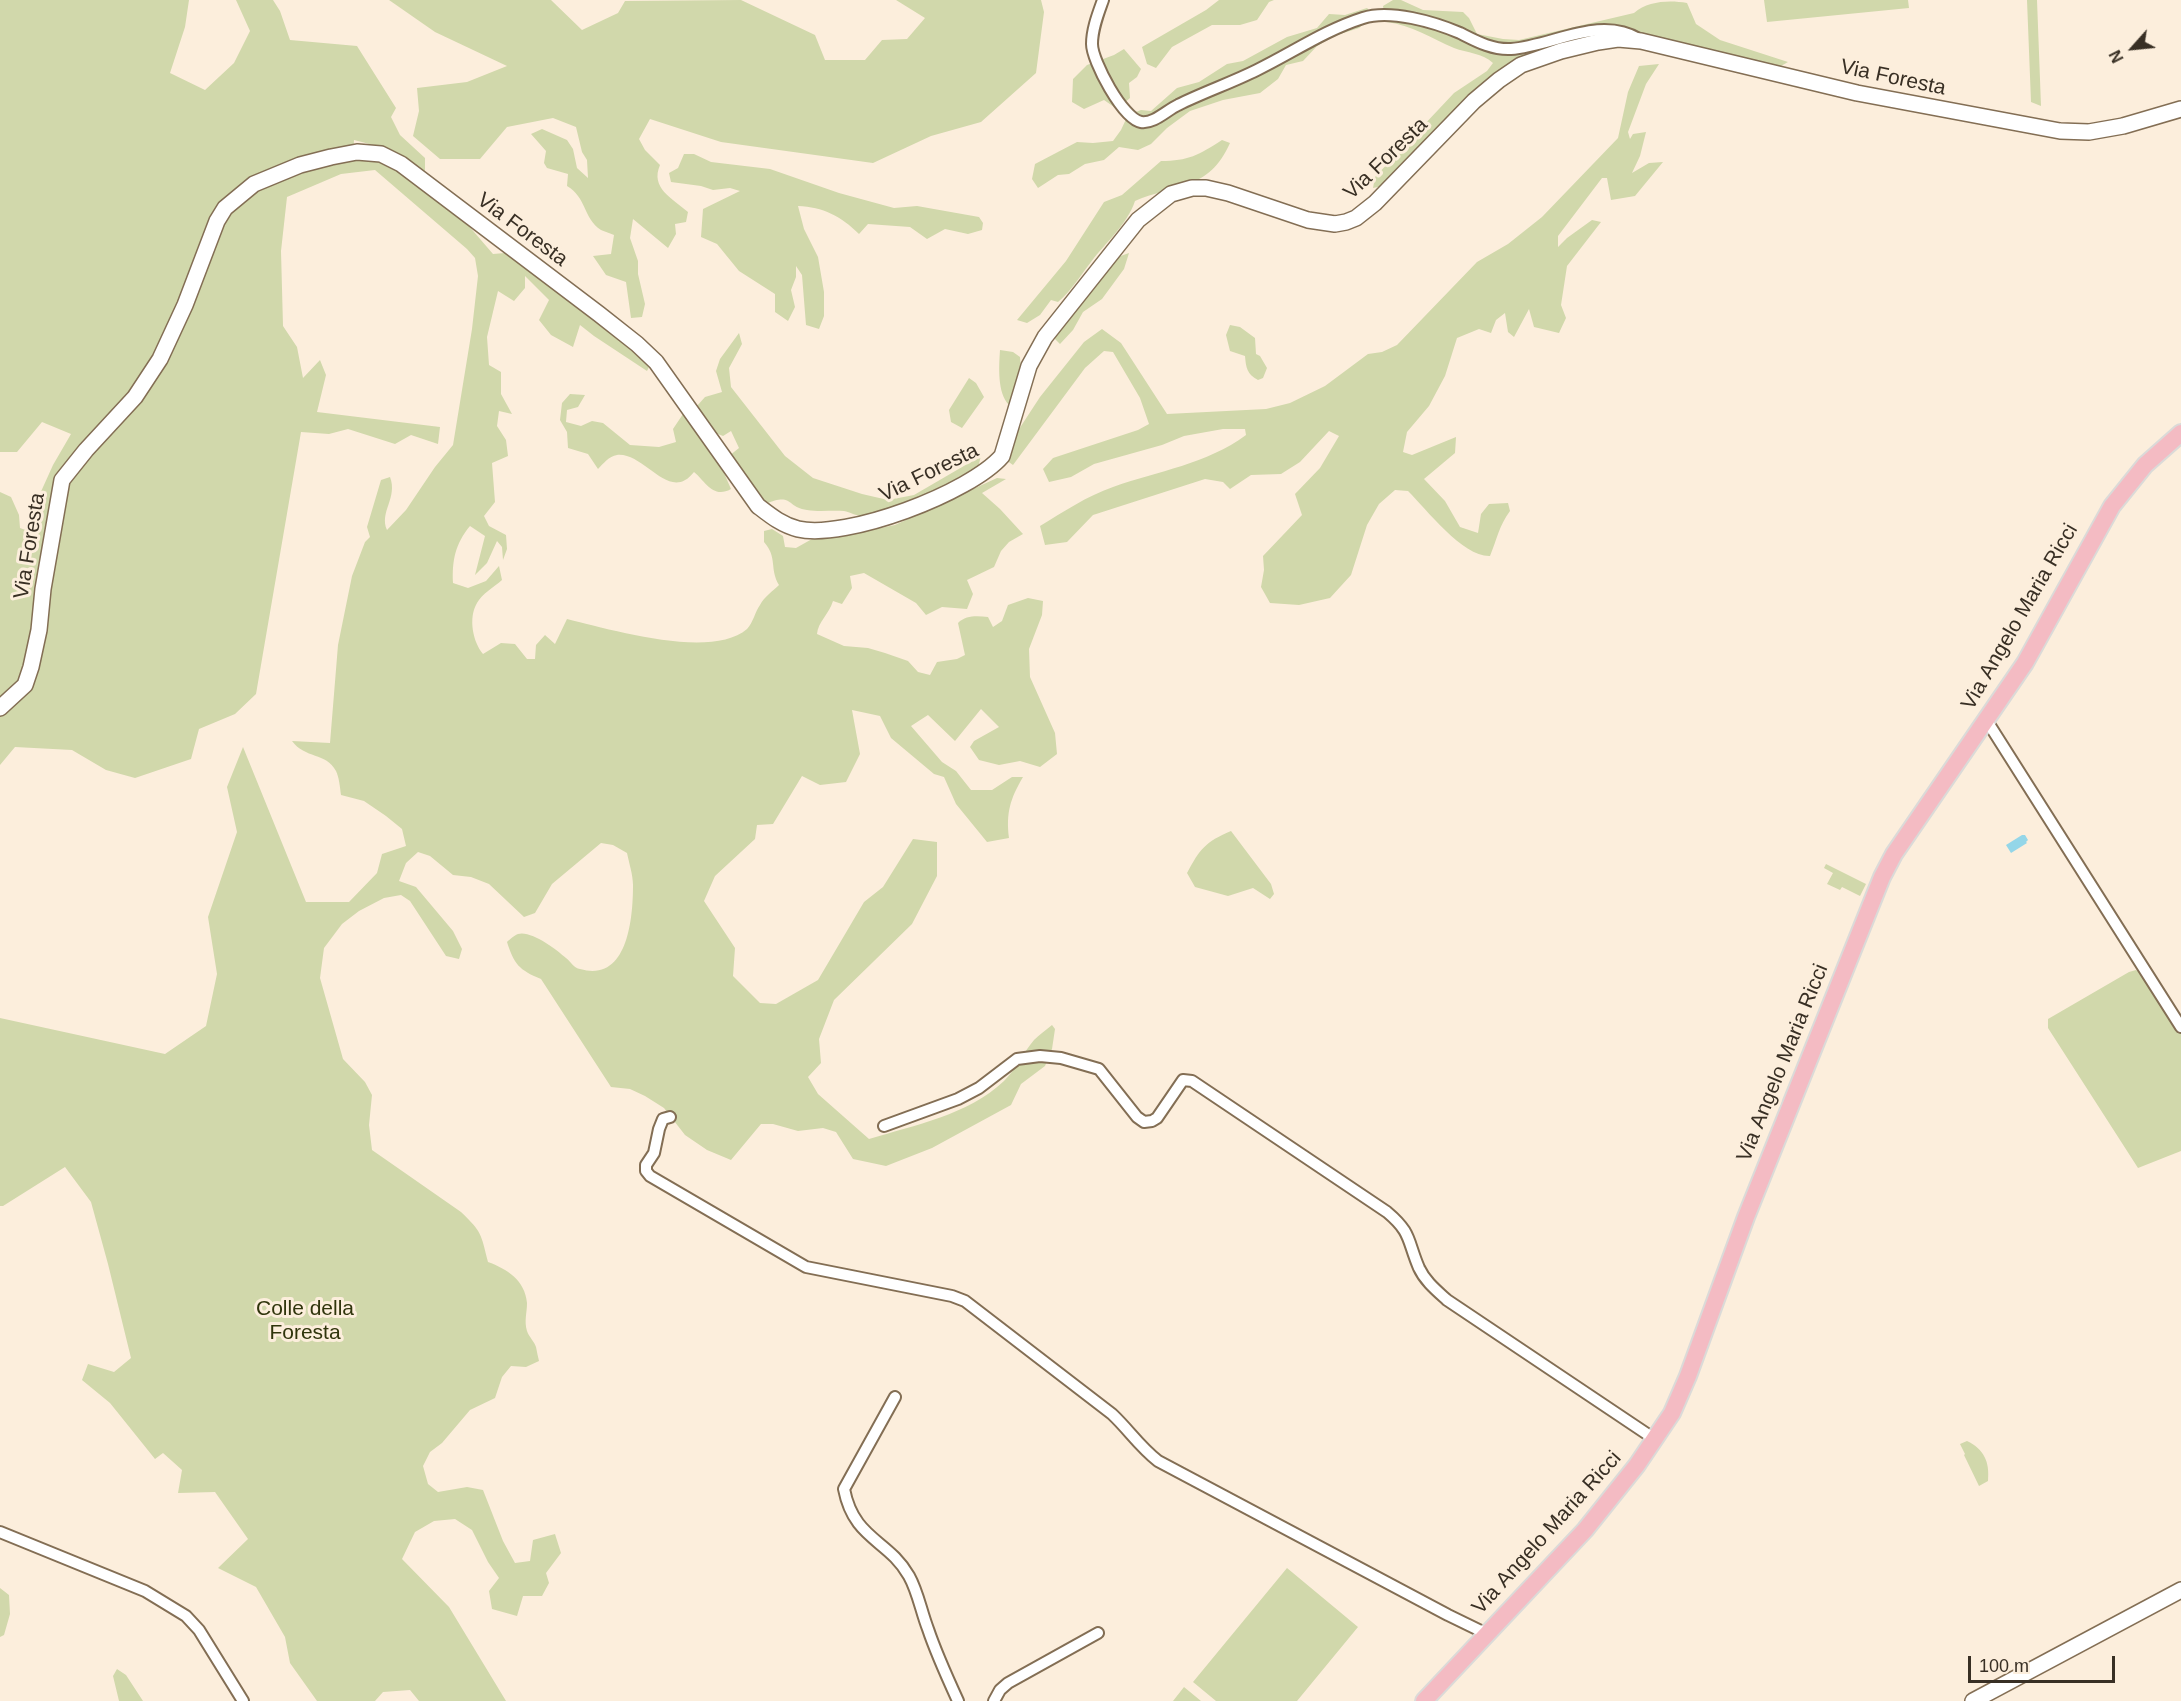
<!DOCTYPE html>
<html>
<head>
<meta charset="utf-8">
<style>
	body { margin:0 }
	#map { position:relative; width:2181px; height:1701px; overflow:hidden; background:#fceedc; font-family:Arial,sans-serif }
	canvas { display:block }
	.north { position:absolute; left:2103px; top:18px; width:60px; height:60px; -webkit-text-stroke:4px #fceedc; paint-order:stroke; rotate:243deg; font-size:16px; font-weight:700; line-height:24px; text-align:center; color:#382f24 }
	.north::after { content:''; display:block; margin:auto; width:21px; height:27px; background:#382f24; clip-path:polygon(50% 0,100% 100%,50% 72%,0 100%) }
	.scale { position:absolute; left:1968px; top:1656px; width:147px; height:27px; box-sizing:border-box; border:3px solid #382f24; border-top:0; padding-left:8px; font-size:18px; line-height:21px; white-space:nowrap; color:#382f24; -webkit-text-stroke:4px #fceedc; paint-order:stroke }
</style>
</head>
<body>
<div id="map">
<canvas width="2181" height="1701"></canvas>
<div class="north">N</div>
<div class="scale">100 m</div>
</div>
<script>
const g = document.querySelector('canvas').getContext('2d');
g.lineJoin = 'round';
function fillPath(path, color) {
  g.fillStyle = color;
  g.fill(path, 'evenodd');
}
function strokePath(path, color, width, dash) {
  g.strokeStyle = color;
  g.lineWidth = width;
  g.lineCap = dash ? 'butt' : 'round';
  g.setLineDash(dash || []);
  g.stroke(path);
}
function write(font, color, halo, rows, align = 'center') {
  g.font = font + ' Arial,sans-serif';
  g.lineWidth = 6;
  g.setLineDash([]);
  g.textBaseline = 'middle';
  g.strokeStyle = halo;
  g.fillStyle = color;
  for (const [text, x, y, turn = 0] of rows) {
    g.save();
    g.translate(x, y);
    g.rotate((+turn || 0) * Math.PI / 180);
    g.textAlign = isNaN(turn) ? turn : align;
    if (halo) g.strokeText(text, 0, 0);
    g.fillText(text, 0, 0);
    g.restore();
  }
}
fillPath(new Path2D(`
	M0,0H189L185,27L170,73L205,90L234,63L250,31L236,0H273L280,11L290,40L357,46L396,108L391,117L400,135L425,158V171C402,156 381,146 354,140L353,157L390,164L468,225L493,254L505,253L638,350L650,365L647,371L594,336L580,325L573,347L551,335L539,320L549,300L525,276V288L514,301L498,291L487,337L489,365L501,372V394L512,414L499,411L497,426L506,440L508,456L492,463L495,502L484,516L489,526L506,535L507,549L503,560L502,547L497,541L487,563L475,575L485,536L470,526C455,544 452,561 453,583L468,588L486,581L499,566L502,580C494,587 482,594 477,603C468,618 473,642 483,654L501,643L515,644L527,659H535L536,645L545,635L555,644L567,619C609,629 711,660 747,629C753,623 755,612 760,605C764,597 773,591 779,585C769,568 778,558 764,542V531L772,529L783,536L785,547L796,548L812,539L842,536L895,525L997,478L1006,479L982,493L1000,509L1023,534L1009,542L1001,551L994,567L967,580L973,594L967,609L942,607L926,615L916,603L864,573L850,576L852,588L842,604L833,601C829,614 818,622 817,634L844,646L868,648L885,653L908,661L918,672L930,675L937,662L957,659L965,655L958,623C966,615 977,616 988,617L993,627L1002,621L1008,605L1028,598L1043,601L1042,615L1029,649L1030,677L1055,733L1057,754L1040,767L1020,761L999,765L979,760L970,747L974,741L999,727L981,709L955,741L928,715L911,726L942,762L956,771L971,790H992L1012,777H1023C1010,799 1006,813 1009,838L987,842L956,804L944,777L934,774L891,738L880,716L852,710L860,754L846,782L820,785L802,776L773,824L757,825L755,839L715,876L704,901L735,948L733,976L760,1003L776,1004L818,980L864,902L883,887L913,839L937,842V876L912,924L834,1000L819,1039L821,1063L808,1077L818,1094L869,1139C915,1125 968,1115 1004,1081C1017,1068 1023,1053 1034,1040C1039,1035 1046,1030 1052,1025L1055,1029L1052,1049L1045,1066L1021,1084L1011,1105L932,1148L886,1166L853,1159L836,1132L823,1128L798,1131L773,1124H761L731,1160L707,1150L685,1135L664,1108L645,1096L630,1089L611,1087L541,979C519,970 514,964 507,942C510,939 515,935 518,934C531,930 557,950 566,958C571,962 574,968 580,969C628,983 633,918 633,885C633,875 629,863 627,853L613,845L601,843L552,884L535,913L524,917L489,884L471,877L453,875L430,856L418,852L406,863L399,881L416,887L453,931L462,949L459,959L446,956L410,901L401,895L384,898L359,911L342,924L324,948L320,978L343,1059L365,1082L372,1095L369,1125L372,1150L461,1212C482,1232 481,1234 488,1262C507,1269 525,1280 527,1303C527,1313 524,1321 527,1331C529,1337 534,1341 536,1347C537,1352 538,1357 539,1361L526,1367L511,1366L502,1377L495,1398L470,1410L442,1443L430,1452L423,1466L428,1484L438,1492L467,1487L483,1490L503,1541L515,1563L530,1561L533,1540L555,1534L561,1553L546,1573L549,1583L542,1596H523L517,1616L492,1609L489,1591L499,1578L488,1562L472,1530L455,1519L434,1521L415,1532L402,1559L449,1607L506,1701H419L410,1690L383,1692L375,1701H317L290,1663L285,1637L256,1587L218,1568L248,1539L215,1492L178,1493L182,1470L163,1453L155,1459L110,1403L82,1380L88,1364L114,1372L131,1358L108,1264L91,1202L65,1167L3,1206H0V1018L165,1054L206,1026L217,974L208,917L237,832L227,787L243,747L306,902H349L377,873L382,854L406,846L402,829L386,816L364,801L341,795C340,787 339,777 336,771C326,752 305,759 292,741L330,743L338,645L352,576L365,542L370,537L367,527L381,480L390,477C398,498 379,512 387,530L406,510L435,467L453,445L472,329L478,276L475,258L467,249L375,170L341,174L287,197L281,251L283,326L297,347L303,378L320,360L326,375L317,412L440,427L438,444L411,435L395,444L348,429L329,434L301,432L256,694L235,714L199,729L191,759L135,778L106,770L72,750L15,747L0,765V492L11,497L19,515L20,528L31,532L39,496L53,465L71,434L42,422L17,452H0Z
	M389,0H551L582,30L618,13L625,1L741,0L815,35L825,60H865L882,40L907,39L925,18L896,0H1041L1044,12L1036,73L981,122L931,136L873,163L721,142L650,119L639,139L645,150L660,165C650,188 672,198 688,212L686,222L675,224L676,234L668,248L633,219L630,238L638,261V274L645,304L642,317L631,318L626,282L606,275L593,256L611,254L614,235C610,233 605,232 601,230C583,218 587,198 567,186L568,174L547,168L544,163L546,151L531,134L542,129L567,140L573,149L577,168L588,178L587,160L582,152L576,127L553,118L507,127L480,159H440L413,136L419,111L417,88L467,82L507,66L435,32Z
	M1219,0H1274L1269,2L1257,20L1240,25H1212L1172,47L1156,68L1147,64L1142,47L1206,10Z
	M1393,0H1401L1423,10L1463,12L1469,18L1477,34L1503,39L1519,40L1634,13C1648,1 1669,0 1687,3L1696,24L1720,40L1788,62L1781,66L1684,45L1581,37L1540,50L1469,98L1383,186L1373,188L1375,177L1454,93L1487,71L1493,63C1483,53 1467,53 1454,48C1431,38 1412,25 1386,22L1383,6Z
	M1764,0H1908L1909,8L1767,22Z
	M2027,0H2037L2041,106L2031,102Z
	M1367,8L1370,11L1371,18L1359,28L1334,36L1317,46L1303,61L1286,65L1278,79L1260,93L1223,100L1190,111L1167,128L1151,144L1138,150L1119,147L1104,160L1085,164L1069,174L1058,175L1038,188L1032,179L1035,164L1077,142L1093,143L1113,141L1121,130L1128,115L1141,110L1151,111L1177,88L1199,82L1227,64L1243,61L1287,37L1317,28L1329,14L1345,15Z
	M1124,49L1141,69L1137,77L1129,83L1130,98L1117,109L1104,100L1084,109L1072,102L1073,79L1087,65L1114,55Z
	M1659,64L1646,84L1628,132L1630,139L1633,134L1646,132L1640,156L1632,173L1649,163L1663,162L1635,196L1611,200L1607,178H1602L1558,236V247L1567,238L1592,220L1601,222L1567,266L1561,305L1566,318L1559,333L1534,327L1529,309L1514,337L1508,332L1505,313L1496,320L1491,333L1479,329L1457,338L1445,376L1429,406L1407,432L1403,452L1412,455L1456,437L1455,453L1424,479L1445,501L1460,527L1478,533L1481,514L1489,504L1508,503L1510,511C1499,526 1497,539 1490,556C1463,557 1427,510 1408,491L1395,490L1379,504L1367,525L1351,575L1330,598L1299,605L1270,603L1261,587L1264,570L1263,556L1302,515L1295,494L1320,468L1339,436L1329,431L1300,462L1281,474L1251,475L1230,489L1223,482L1205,479L1093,515L1067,542L1045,545L1040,526C1063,512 1087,496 1113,487C1158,471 1207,464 1246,435L1245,429H1223L1184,436L1162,445L1094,464L1071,477L1049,482L1043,469L1053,458L1138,430L1149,424L1140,398L1113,352L1104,351L1085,368L1013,465L1006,460L1008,446L1040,397L1084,342L1102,329L1121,343L1167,414L1266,409L1290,403L1325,386L1368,354L1382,352L1397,345L1477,262L1508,244L1542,217L1618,138L1628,92L1639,66Z
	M1222,140L1230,143C1209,191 1174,184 1135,201C1127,225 1106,242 1091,262C1080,276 1072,290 1058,302L1051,300L1040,315L1027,323L1017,320L1066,261L1104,202L1122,195L1161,161C1188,161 1199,155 1222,140Z
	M684,154H694L711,162L770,169L839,193L894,208L917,206L979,217L983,223L982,230L968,234L945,229L927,239L910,227L868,224L859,234C841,216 823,207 798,206L804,229L818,257L824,292V316L819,329L806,325L802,275L796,266V277L791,290L795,307L788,321L775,312V294L739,271L717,244L701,237L703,209L740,191L730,188L713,190L701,186L671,182L669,173L678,168Z
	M1129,253L1124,269L1102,299L1083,312L1073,330L1060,344L1054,338L1067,313L1118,257Z
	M1230,325L1240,327L1255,338L1256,354L1260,356L1267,368L1263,378L1258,380C1247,374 1246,368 1245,356L1230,351L1226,335Z
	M739,333L742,344L729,368L731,387L785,456L813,478L862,494L888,500L914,495L981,456L977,471C949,486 894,517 862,516C856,516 850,512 844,511C832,510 820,512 807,510C786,507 793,492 765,504L729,456L739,448L731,431L723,436C707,430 700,423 697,406L705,397L722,392L716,371L720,359Z
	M1000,350L1013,352L1020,357C1022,372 1018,392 1009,405C997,393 999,366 1000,350Z
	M969,378L976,383L984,397L962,428L951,422L949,410Z
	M570,394L585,395L578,407L567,410L566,422L581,426L592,421L603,423L630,445L659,447L676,442L673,429L683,414L724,473L731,489C713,499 706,482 694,472C669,504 645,452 617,455C609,456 603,464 598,469L588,454L568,448L567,432L560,420L562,403Z
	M1231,831L1271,884L1274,894L1270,899L1253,888L1228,896L1195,887L1187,873C1200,849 1205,842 1231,831Z
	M1826,864L1866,884L1860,896L1842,887L1840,890L1827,884L1833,873L1824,868Z
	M2136,970L2141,973L2181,1033V1151L2138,1168L2048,1028V1019L2129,972Z
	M1967,1441C1984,1449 1990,1462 1988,1481L1979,1486L1964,1455L1965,1454L1960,1444Z
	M1287,1568L1358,1627L1297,1701H1216L1193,1682Z
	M0,1588L9,1595L10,1614L4,1635L0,1637Z
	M117,1669L126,1675L143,1701H119L113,1676Z
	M1184,1687L1201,1701H1173Z`), '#d1d8ab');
fillPath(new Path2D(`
	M2022,835H2025L2028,840L2026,842L2027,843L2011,853L2006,845Z`), '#94d6e8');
const street = new Path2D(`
	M1103,0C1098,14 1092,29 1092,44C1092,61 1123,119 1141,122C1154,124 1167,110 1178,105C1204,92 1231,83 1257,70C1292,53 1325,30 1363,18C1390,9 1434,22 1460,33C1476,41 1492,50 1511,49C1553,46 1599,15 1639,39
	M1987,721L2181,1027
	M670,1117L663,1119L659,1129L654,1153L646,1165V1171L650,1176L806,1267L952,1296L965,1301L1112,1414C1129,1430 1139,1446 1158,1461L1448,1615L1487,1634
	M884,1126L958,1099L979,1088L1017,1059L1040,1056L1061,1058L1099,1069L1137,1117L1144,1122L1152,1121L1157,1118L1183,1080L1192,1081L1387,1212C1412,1233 1407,1240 1419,1268C1425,1281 1436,1290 1447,1300L1656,1440
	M895,1397L844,1489C854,1540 888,1539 909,1576C918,1592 921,1611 928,1629C936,1653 947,1677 958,1701
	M0,1532L145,1591L186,1616L199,1630L243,1701
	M994,1701L1000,1690L1008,1683L1098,1633`);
const secondary = new Path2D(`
	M0,708L25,685L31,667L39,630L43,589L62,480L86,450L135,397L160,359L185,305L217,221L225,208L254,184L300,165L331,157L357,152L381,154L401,164L599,314L637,344L656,362L758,506C771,516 782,525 798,529C846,540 970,493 1002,456L1029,366L1045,337L1138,220L1171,194L1192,188H1206L1228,193L1308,220L1335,224L1346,222L1356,218L1375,203L1474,101L1499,80L1521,65L1561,51L1598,42L1618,39L1641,41L1857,93L2060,131L2089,132L2123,126L2181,109
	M1973,1701L2181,1590`);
const primary = new Path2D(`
	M1424,1701L1585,1530L1637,1465L1672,1413L1688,1376L1746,1217L1882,877L1894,854L2025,663L2112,506L2145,465L2181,433`);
strokePath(street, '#836e54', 14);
strokePath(secondary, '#836e54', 18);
strokePath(primary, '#dbdad8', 20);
strokePath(street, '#fff', 10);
strokePath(secondary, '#fff', 15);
strokePath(primary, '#f4bbc3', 16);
write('21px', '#382f24', '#fceedc', [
	["Via Foresta",1893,78,12],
	["Via Foresta",1386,159,-44],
	["Via Foresta",522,230,37],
	["Via Foresta",929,473,-26],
	["Via Foresta",30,546,-81],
	["Via Angelo Maria Ricci",2020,617,-60],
	["Via Angelo Maria Ricci",1783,1063,-68],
	["Via Angelo Maria Ricci",1547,1533,-48]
]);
write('21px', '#30350c', '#fceedc', [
	["Colle della",305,1309],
	["Foresta",305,1333]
]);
</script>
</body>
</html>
